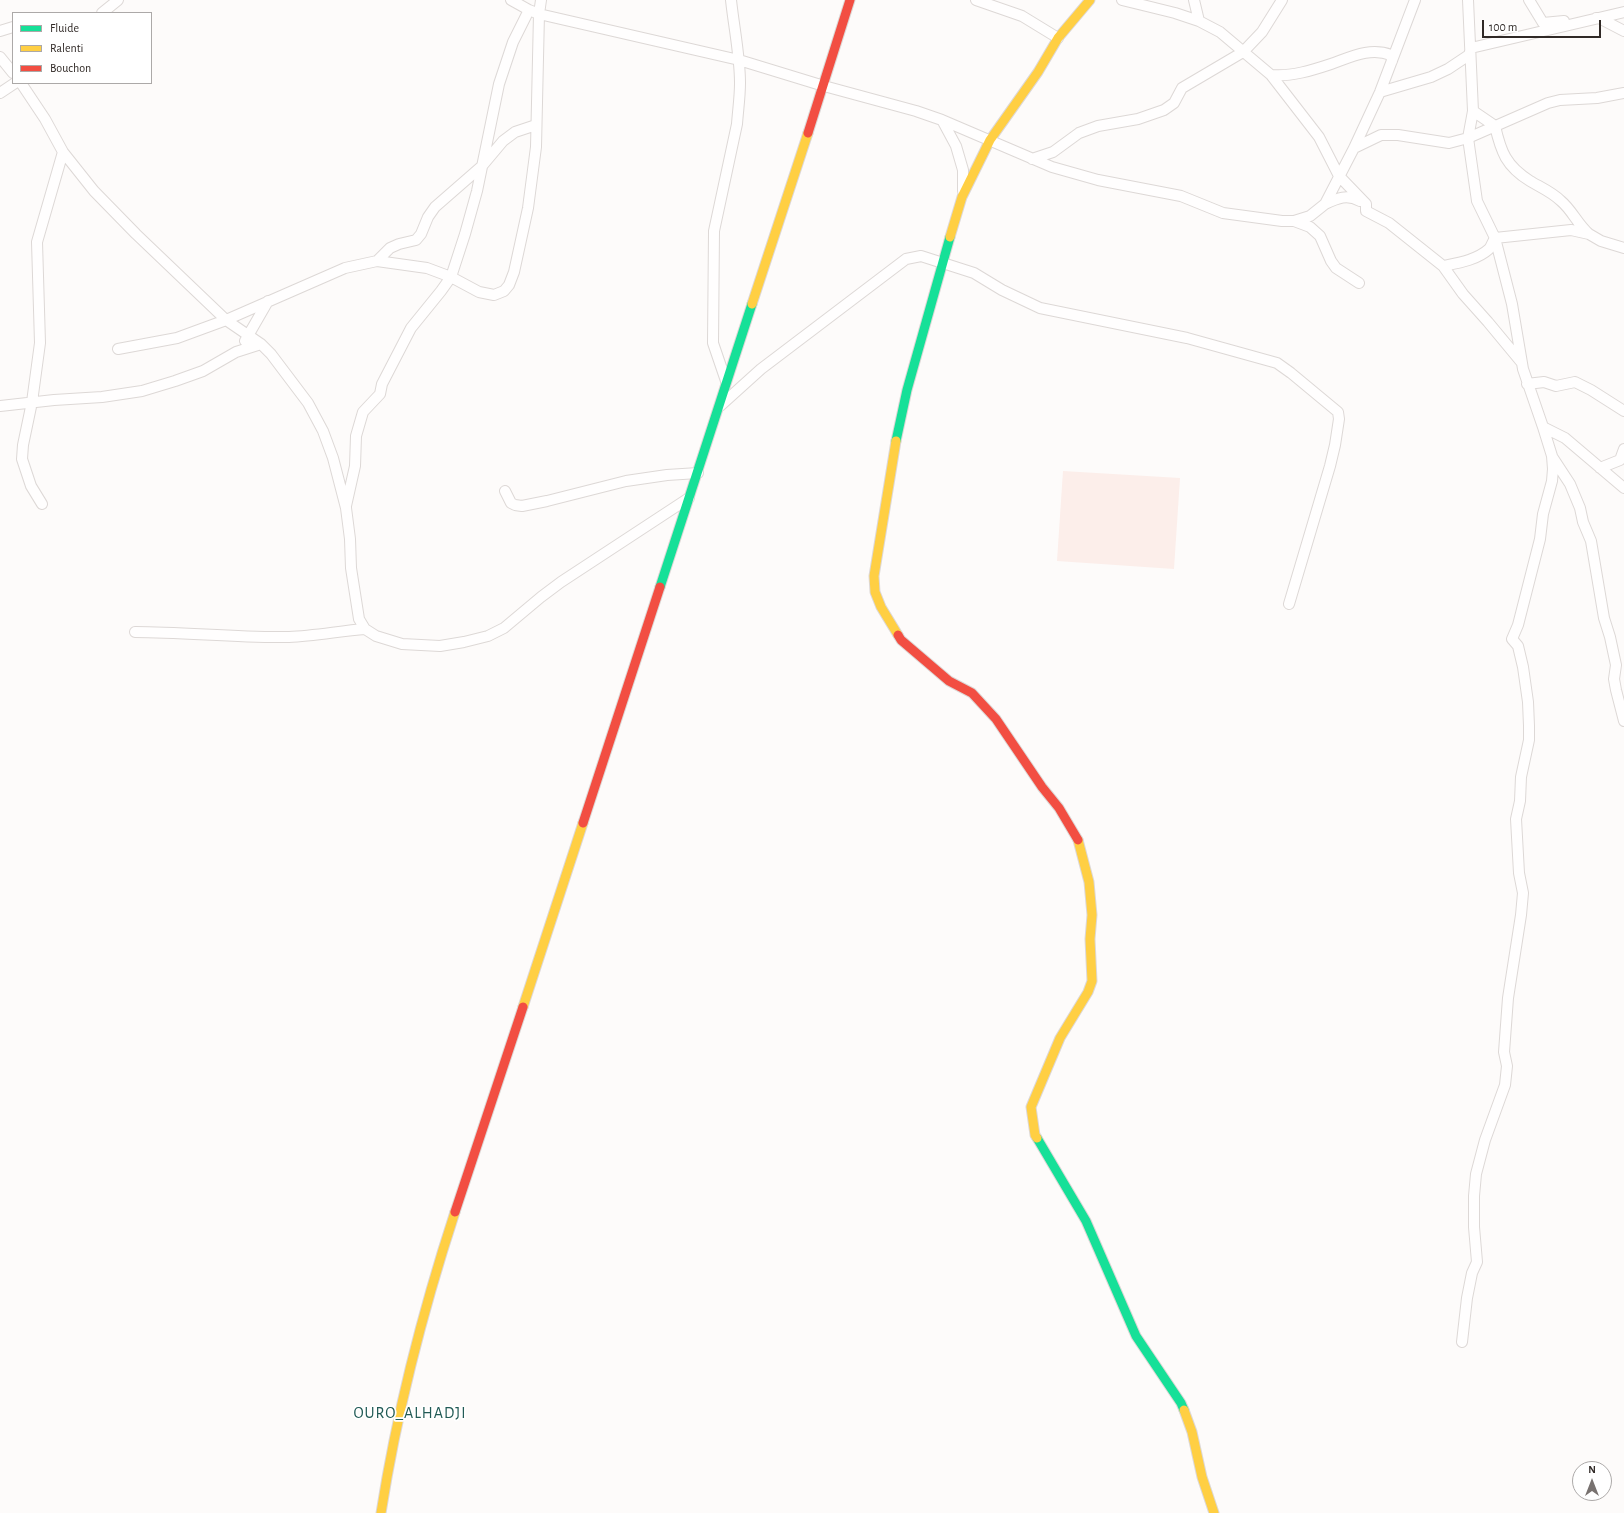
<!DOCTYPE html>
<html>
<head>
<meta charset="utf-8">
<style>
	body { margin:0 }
	#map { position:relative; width:1624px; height:1513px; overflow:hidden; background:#fdfbfa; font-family:"Alegreya Sans",sans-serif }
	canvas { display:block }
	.legend { position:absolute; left:12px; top:12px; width:140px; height:72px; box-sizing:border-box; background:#fff; border:1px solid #aca9a8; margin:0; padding:5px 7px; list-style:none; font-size:12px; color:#302926 }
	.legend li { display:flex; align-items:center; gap:8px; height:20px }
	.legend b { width:20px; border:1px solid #aca9a8 }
	.north { position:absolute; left:1572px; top:1461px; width:40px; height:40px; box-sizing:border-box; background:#fff; border:1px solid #aca9a8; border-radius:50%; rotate:0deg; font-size:11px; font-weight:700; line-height:16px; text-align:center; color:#302926 }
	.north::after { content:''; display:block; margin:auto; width:14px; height:18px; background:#787270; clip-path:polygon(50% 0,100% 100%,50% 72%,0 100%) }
	.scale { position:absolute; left:1482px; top:20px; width:119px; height:18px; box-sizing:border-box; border:2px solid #302926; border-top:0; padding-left:5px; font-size:12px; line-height:14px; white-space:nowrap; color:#302926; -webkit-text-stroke:3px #fff; paint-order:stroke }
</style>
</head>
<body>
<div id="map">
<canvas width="1624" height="1513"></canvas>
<ul class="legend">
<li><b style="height:5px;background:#16e098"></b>Fluide</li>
<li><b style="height:5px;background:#ffcf43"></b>Ralenti</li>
<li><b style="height:5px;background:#f24e42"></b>Bouchon</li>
</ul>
<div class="north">N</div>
<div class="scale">100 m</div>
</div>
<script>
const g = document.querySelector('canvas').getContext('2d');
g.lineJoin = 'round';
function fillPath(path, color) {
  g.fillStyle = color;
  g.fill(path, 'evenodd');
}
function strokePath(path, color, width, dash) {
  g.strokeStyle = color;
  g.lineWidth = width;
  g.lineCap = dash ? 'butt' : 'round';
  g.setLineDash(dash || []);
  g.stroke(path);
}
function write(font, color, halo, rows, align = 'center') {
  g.font = font + ' "Alegreya Sans",sans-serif';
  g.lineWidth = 3.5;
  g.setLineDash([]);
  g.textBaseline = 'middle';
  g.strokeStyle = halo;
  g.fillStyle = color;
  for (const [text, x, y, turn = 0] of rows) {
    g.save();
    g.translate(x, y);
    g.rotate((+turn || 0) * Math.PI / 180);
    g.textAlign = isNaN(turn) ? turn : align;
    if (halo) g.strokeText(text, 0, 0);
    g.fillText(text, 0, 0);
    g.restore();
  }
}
fillPath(new Path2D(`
	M1063,471L1180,478L1174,569L1057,561Z`), '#fceeea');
const street = new Path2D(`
	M511,0L529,10L539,14L739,60L824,86L916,111L942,120L1052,167L1098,180L1181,196L1223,213L1282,221H1294L1310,216L1325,204L1354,148L1380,92L1415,0
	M976,0L1022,16L1058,38
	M1122,0L1175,13L1199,21L1220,32L1271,75L1319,137L1339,176L1366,204V211L1389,223L1443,266L1463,294L1488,322L1522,363
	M1194,0L1199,21
	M1529,0L1543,23L1564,21
	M102,13L118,0
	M1596,18H1599L1624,31
	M0,31L13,27
	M0,57L13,73
	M1271,75C1291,77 1313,70 1331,64C1351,57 1370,47 1391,55L1392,61
	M21,83L45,119L63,152L94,191L136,234L226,320L261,344L271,354L308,403L323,431L333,458L346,508L350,539L351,568L359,619L365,629L376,636L402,644L440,646L464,642L488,636L504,628L541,597L561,582L689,498
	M1380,92L1431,77L1448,69L1469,55L1471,48L1624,12
	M0,93L15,83
	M1473,111L1495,126C1501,152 1506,166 1530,181C1540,187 1552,192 1561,201C1572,210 1578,225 1589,234
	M942,120L956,146L963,170V191
	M1354,148L1381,135H1398L1449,143L1468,138L1548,103L1560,100L1597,98L1624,93
	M1032,159L1053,152L1079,133L1098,126L1138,119L1164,110L1174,103L1182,88L1243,52L1262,32L1282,0
	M1325,204C1338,198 1347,194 1360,201
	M1294,221L1310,227L1320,236L1331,261L1336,268L1359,283
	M377,261L390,248L399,244L416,240L421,234L428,217L435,207L482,166L503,141L515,132L536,125
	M1443,266C1458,263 1477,260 1489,249C1491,247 1493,241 1495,238L1571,230L1589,234L1601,241L1624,248
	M245,341L268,301
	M118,349L177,338L226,320L345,268L377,261L427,268L451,277L479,292L494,295L504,291L509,285L514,272L528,208L536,147L539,14L541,0
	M726,381L713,343L714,231L737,124C738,110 740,97 740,83C740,56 734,28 731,0
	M1527,384L1544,382L1556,386L1575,382L1591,390L1624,411
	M0,406L54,400L102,397L142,391L175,381L203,371L236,352L261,344
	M720,406L761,369L906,259L921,256L974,273L1002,290L1040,308L1187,338L1277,363L1291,373L1338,412L1339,419L1335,445L1330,466L1289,604
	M1543,427L1565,438L1624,488
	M1553,458L1570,484L1580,508L1583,522L1591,541L1604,618L1610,637L1616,665L1614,679L1616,690L1624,721
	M1600,468L1620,460L1624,449
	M505,491L511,503L515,505L522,506L547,501L626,481L667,475L698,473
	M42,504L31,486L22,459L23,445L32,402L40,343L37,242L63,152
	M346,506L355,466L356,436L363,412L380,394L382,384L411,328L441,291L451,277L465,234L477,191L499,84L513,42L529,10
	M135,632C186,632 237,638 289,637C314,636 340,631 365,629
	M1462,1342L1467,1298L1472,1273L1477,1262L1474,1227V1196L1476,1174L1485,1140L1505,1085L1507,1066L1504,1052L1508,998L1521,915L1523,893L1519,873L1516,819L1520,801L1521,777L1529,740V726L1528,702L1523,667L1518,646L1512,639L1518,625L1540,539L1543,514L1552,481L1553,469L1552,456L1543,427L1523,369L1512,304L1495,238L1477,201L1468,138L1473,111L1468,0`);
const fast = new Path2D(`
	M896,441L907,390L950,237
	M660,587L752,304
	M1037,1138L1086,1221L1136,1336L1181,1403L1184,1410`);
const slow = new Path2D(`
	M950,237L962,197L990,140L1038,72L1058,38L1090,0
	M752,304L808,133
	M896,441L874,576L875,592L881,607L898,635
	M523,1007L583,823
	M1037,1138L1035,1135L1031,1107L1060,1038L1088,992L1092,981L1090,939L1092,915L1089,882L1078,840
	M1184,1410L1192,1432L1202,1477L1214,1513
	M381,1513C397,1411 423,1310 455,1212`);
const jam = new Path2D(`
	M808,133L850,0
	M898,635L901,640L949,681L972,693L996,719L1042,787L1059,808L1078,840
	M583,823L660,587
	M455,1212L523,1007`);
strokePath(street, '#ddd8d6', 12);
strokePath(fast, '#ddd8d6', 11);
strokePath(slow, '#ddd8d6', 11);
strokePath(jam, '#ddd8d6', 11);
strokePath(street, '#fffefe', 10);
strokePath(fast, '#16e098', 9);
strokePath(slow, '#ffcf43', 9);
strokePath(jam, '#f24e42', 9);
g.letterSpacing = '1px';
write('16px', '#215a55', '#fff', [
	["OURO_ALHADJI",410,1413]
]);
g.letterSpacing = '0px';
</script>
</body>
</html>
